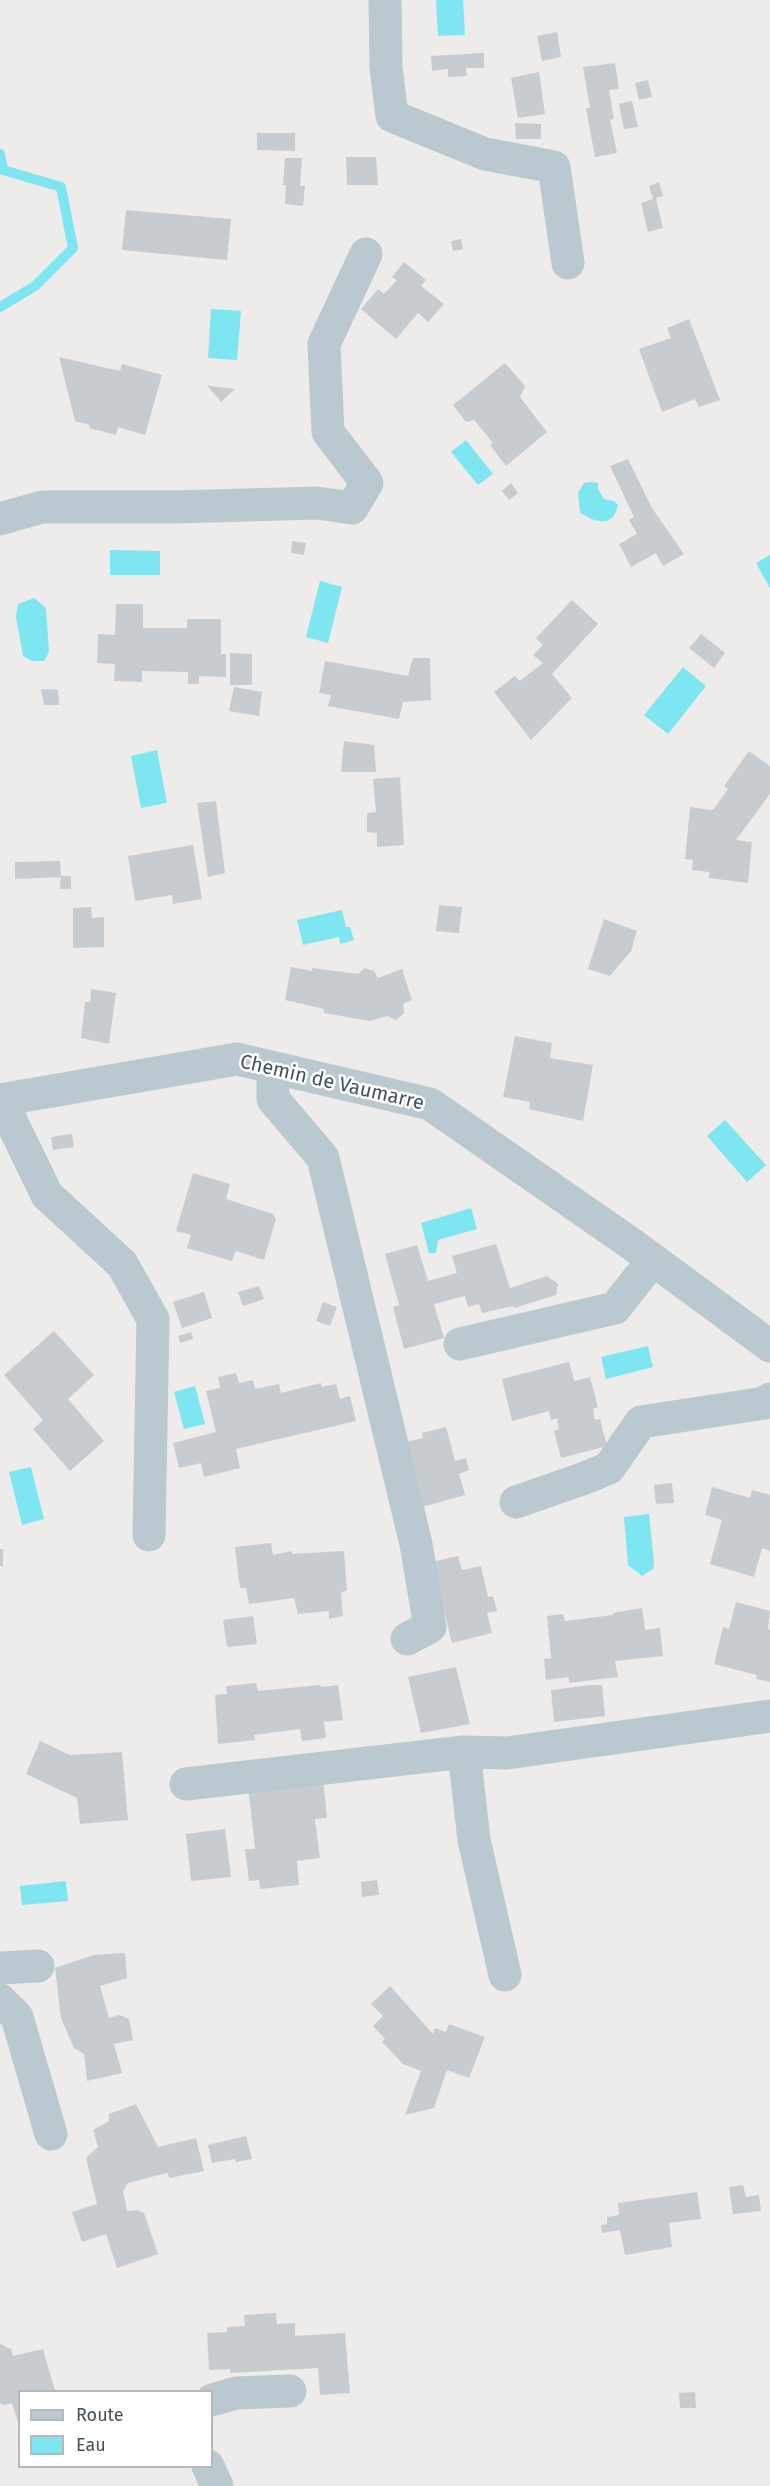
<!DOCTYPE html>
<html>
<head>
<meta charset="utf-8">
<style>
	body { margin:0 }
	#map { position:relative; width:770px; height:2486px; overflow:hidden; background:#eeebeb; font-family:"Fira Sans",sans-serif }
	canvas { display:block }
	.legend { position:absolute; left:18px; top:2390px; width:195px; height:78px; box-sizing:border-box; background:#fff; border:2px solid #b3b9bd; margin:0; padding:8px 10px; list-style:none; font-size:18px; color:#42515a }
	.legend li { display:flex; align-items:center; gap:12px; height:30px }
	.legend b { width:30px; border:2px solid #b3b9bd }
</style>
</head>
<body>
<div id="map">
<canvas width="770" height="2486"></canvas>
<ul class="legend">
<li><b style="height:8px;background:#bac8cf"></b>Route</li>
<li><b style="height:16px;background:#7ee6f1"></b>Eau</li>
</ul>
</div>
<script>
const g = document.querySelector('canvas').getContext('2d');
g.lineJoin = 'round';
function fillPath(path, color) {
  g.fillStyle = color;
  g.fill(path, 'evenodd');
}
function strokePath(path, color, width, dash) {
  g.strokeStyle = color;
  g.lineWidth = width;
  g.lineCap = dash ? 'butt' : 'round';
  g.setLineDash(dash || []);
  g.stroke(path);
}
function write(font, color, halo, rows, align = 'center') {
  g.font = font + ' "Fira Sans",sans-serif';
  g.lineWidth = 5;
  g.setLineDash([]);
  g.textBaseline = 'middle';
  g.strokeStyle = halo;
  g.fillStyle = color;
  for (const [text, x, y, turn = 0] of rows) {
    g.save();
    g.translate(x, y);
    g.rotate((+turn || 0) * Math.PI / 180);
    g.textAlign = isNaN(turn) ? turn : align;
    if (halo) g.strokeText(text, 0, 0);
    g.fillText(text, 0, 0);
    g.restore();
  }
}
fillPath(new Path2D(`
	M436,0H463L465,35L438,36Z
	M211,309L241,311L237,360L208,358Z
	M466,440L493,474L478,485L451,452Z
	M590,482L598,483V489L604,499L614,501L618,505C617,508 616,512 614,515C607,527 588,519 580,512L578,493L584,483Z
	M110,550L160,551V575H110Z
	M770,555V588L756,563Z
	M320,581L342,587L328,643L306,637Z
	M34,598L46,608L49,652L44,661H32L23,656L16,617L18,604Z
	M683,667L706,686L668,734L644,715Z
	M157,750L167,803L141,808L131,756Z
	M342,910L346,927H350L354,940L340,944L339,937L303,945L297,920Z
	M725,1120L766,1165L747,1182L707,1136Z
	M471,1208L477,1229L438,1240L436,1253H429L421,1223Z
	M648,1346L653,1367L606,1379L601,1357Z
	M195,1386L205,1424L184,1429L174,1392Z
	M31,1467L44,1519L22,1525L9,1472Z
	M649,1514L654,1563L653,1569L642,1576L628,1565L624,1517Z
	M66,1881L68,1901L22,1905L20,1886Z`), '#7ee6f1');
strokePath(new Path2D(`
	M0,154L3,170L61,187L73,248L35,286L0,307`), '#7ee6f1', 10);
fillPath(new Path2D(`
	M557,32L561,57L542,61L537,36Z
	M484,53V68H466L467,76L448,77V69L432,71L431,56Z
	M615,63L619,89L609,90L614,119L610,120L617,153L595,157L586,108H590L583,67Z
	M539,72L545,114L518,118L511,78Z
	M648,80L652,97L639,100L635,83Z
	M632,101L638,127L624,129L619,104Z
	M515,123L541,124V139H516Z
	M257,133H295V151L257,150Z
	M346,157H376L378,185H347Z
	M285,158H302L300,186H305L303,206L285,204L286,185H283Z
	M659,182L663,196L656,198L663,228L648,232L641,203L653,199L649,186Z
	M126,210L231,219L227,260L122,250Z
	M461,239L463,249L453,251L451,241Z
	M404,262L426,280L421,286L444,304L428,322L418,313L396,339L361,309L378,289L384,294L397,280L392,277Z
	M689,319L720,400L699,407L695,399L662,412L639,349L671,338L667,328Z
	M59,357L120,371L122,364L162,375L145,435L118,427L116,435L89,428L90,425L75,421Z
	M505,363L525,386L520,397L547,432L506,466L490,445L493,443L474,420L466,422L453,405Z
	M207,385L211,386L235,389L221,402Z
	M628,459L652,508L684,554L663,566L656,553L631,567L619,544L637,534L629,520L634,517L610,466Z
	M511,483L518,493L509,500L502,491Z
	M292,541L306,543L304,555L291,553Z
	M572,600L598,624L552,674L572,698L531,740L494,692L515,676L520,681L543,663L533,655L543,645L536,638Z
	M116,604H143V628H187V619H221V654H226V677L199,676V684H188V672L142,671V682L114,681L115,664L97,663L98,634L115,635Z
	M701,634L725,653L714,668L689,648Z
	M230,653L252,654V685H230Z
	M413,658H430L431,700L403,702L399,719L328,706L331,695L319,693L325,661L408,676Z
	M234,687L262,692L259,716L229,711Z
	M41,689L58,690L59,705H44Z
	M344,741L374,745L376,772H341Z
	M749,751L770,766V794L736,840L752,842L748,883L709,878V872L692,870L693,860L685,859L690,807L713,810L728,789L724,786Z
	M400,777L404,845L377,847V833L367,832V813L376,812L373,779Z
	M216,801L225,873L208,877L197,803Z
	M193,845L202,899L173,904L172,895L135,901L128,856Z
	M60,861L61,877L15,879V862Z
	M61,876H71V889H60Z
	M439,905L462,907L459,933L436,931Z
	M91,907L92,918L104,917V947L73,948V908Z
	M604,919L637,931L631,951L610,976L588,969Z
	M291,967L312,971V968L358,974L365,968L374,971L378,978L402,969L412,1000L403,1004L404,1013L396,1020L387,1016L370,1021L324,1013V1009L285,1000Z
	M91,989L116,993L109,1044L81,1038L85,1002H90Z
	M515,1036L552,1043L550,1058L593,1065L583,1121L529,1109L530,1102L503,1097Z
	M72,1134L74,1147L53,1150L51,1137Z
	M193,1173L230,1184L226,1199L273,1214L276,1219L264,1260L236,1251L232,1261L187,1248L191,1235L176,1231Z
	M496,1244L510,1288L547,1276L558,1284L556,1295L514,1308L513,1306L482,1313L479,1304L468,1307L465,1296L434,1304L444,1338L404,1349L393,1307L399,1305L385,1254L417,1245L428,1281L457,1273L452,1256Z
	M259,1286L264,1299L243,1306L238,1292Z
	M204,1292L212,1318L182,1328L173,1302Z
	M323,1302L337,1307L330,1326L316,1321Z
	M54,1331L94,1375L68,1399L104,1441L70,1471L33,1429L43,1420L4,1375Z
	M191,1332L193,1339L180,1343L178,1336Z
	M569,1362L574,1381L590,1377L598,1407L593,1409L595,1420L600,1419L607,1446L561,1458L554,1431L559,1429L557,1418L551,1420L549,1411L512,1421L502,1379Z
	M236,1373L239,1383L253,1380L255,1389L279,1384L281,1393L321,1383L322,1387L336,1384L340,1399L350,1396L356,1421L236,1449L240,1468L204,1477L201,1463L179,1468L173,1443L216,1432L206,1391L220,1388L218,1377Z
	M446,1427L455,1461L466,1458L469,1470L459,1474L465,1495L418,1508L402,1443L423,1438L422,1433Z
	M672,1483L674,1503L656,1504L654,1485Z
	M712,1487L750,1498L752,1490L770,1495V1551L762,1548L754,1577L710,1564L722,1520L705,1515Z
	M271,1543L273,1555L292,1551V1554L344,1551L347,1591L341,1592L343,1616L329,1619V1611L298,1614L294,1598L249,1604L246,1588H240L235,1547Z
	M0,1549H3V1566H0Z
	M458,1556L462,1570L481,1566L488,1597L493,1596L497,1611L487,1613L492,1633L452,1643L432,1562Z
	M736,1602L770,1611L768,1629L770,1630V1682L756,1679L757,1675L714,1664L723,1627L729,1629Z
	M642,1608L645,1630L660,1628L663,1656L615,1661L618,1677L569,1683V1677L546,1680L544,1659L551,1658L547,1616L563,1614L565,1621L613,1615V1613Z
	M253,1616L257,1644L227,1647L223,1620Z
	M456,1667L470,1724L421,1733L408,1677Z
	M256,1683L258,1691L320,1685L321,1687L338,1685L343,1720L324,1722L326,1738L302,1741L300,1729L254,1735L255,1740L218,1744L215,1695L227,1694L226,1686Z
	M590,1685H602L605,1716L554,1722L551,1690Z
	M40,1741L70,1755L122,1752L128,1820L80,1824L77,1798L26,1774Z
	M323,1778L327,1818L315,1819L320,1858L297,1861L299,1885L260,1889L259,1880L249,1881L245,1849H255L248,1786Z
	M225,1829L231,1877L191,1881L186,1834Z
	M377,1880L379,1895L362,1897L361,1882Z
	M125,1953L127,1978L100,1986L109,2018L119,2015L129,2019L133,2040L114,2044L122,2073L87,2081L84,2054L74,2048L61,2018L55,1968L94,1955Z
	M390,1986L433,2034L435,2028L446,2032L449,2024L485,2037L469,2078L447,2070L434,2108L405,2115L421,2071L403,2064L382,2042L385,2039L373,2026L383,2016L371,2004Z
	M136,2104L158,2147L196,2138L204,2171L170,2178L167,2173L128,2183L123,2191L127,2211L137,2210L144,2213L158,2254L117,2268L106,2234L82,2242L72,2212L97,2204L86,2158L98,2147L93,2130L109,2121V2114Z
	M246,2136L252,2159L236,2162L235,2159L212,2163L208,2145Z
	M743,2185L746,2197L759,2195L761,2211L733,2214L729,2187Z
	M697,2192L701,2219L669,2223L672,2247L625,2255L620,2230L602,2233L601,2225L607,2224V2217L619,2215L618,2203Z
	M276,2313L277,2324L295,2323V2336L345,2333L350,2393L320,2395L318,2368L230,2373V2369L209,2370L207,2333L227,2332V2327L245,2326L244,2315Z
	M0,2344L11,2349L13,2356L43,2349L55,2391H20V2429L12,2403L4,2405L0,2403Z
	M695,2392L696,2408H680L679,2393Z`), '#c7ccd1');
strokePath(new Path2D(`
	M385,0L386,67L392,116L485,154L554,167L568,263
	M0,519L42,507H176L317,503L352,508L367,483L328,432L324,344L366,254
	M273,1068V1099L323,1158L416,1544L430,1627L407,1639
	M0,1100L237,1059L430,1104L633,1245L770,1346
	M1,1100L47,1195L122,1264L153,1319L149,1535
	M460,1344L615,1308L653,1260
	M516,1502L585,1478L609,1468L641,1422L765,1403L770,1399
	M464,1752L474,1840L505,1975
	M186,1784L464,1752L507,1753L770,1716
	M0,1968L38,1966
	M0,2000L17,2017L51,2134
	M212,2400L236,2393L290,2391
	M208,2466L217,2486`), '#bac8cf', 33);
write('20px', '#42515a', '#fff', [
	["Chemin de Vaumarre",332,1083,13]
]);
</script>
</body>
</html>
